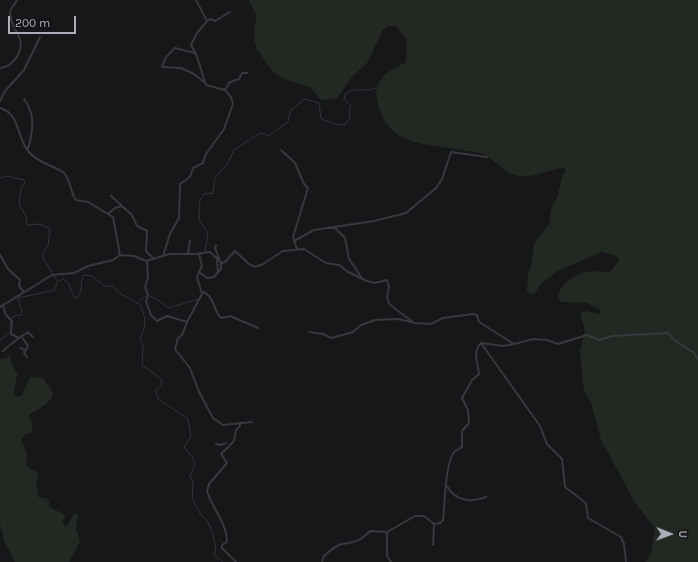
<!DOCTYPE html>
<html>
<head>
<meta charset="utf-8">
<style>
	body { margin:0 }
	#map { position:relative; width:698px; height:562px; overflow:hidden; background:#171719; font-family:Karla,sans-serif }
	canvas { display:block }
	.north { position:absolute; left:650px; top:514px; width:40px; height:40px; -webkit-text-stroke:3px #121214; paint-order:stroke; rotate:91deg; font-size:11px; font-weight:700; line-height:16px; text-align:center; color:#aaaeb8 }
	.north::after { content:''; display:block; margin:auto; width:14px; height:18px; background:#aaaeb8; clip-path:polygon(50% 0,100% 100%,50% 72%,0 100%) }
	.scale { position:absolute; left:8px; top:16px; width:68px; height:18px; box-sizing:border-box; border:2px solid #aaaeb8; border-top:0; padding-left:5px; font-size:12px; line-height:14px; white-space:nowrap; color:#aaaeb8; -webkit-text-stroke:3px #121214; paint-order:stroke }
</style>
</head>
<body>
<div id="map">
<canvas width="698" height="562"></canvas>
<div class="north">U</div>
<div class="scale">200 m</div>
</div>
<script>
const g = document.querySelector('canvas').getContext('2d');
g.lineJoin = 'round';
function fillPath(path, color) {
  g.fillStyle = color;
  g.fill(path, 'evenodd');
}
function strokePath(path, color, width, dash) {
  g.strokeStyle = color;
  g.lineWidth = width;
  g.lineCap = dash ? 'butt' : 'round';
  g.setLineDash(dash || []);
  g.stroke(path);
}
fillPath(new Path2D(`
	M249,0H698V562H645L651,554L655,528L636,504L601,440L591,402L584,391L580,351L585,330L580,313L587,311L599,314L601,310L587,303L561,302L558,299C559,282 577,273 592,271C599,271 605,273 611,271L619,260L617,256L601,252L558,271L541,284L534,294H530L527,291L528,274L532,262L534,244L549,224L552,206L557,198L563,174L566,171L564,168C548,169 536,178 520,176C507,175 495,160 484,154C479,152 471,152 466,151C430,143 389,149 378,104C371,78 387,73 406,62L407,39L396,26H388L382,31L368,62L352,77L337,98L321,100L310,87L286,80L272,71L257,49L254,41L256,15Z
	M8,353L15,371L18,372L13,394L18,397L22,395L30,377L43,378C45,382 51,387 52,391C56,402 35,410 29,415L28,417L32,422V433L26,434L21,439L27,453L26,465L30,469L39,473L36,483L39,498H46L49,501V507L64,514L65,517L62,522L66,527L74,514L76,513L78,516L76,528L80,542L69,562H15L4,541L0,524V359L7,358Z`), '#222922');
strokePath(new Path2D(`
	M0,178L7,176L24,180L25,183L21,188L19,205L26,216L27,225L40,224L50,229L48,245L43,253V258L57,281
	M205,252L208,233L199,220V214L200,199L204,194L213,193L215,178L228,163L234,150L258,134L262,133L268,136L288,122L290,111L304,99L319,103L321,119L335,124L345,125L350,117L349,111L351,106L344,99L345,94C354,86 367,93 376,88
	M149,296L155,298L169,308L199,299
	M139,301L146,296
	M10,329L11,319L14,316L21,315L22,313L18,298L55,290L57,282L63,279L68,282L74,297L77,298C85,288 78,283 84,275L92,276L104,286H113L119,293L141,305L145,319L144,329L140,339L143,345L142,365L161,379L162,384L156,390L158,399L188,419L191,436L184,447L193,458L195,465L190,476L193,482L192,499L201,515L208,522L213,534L216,549L214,555L223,562
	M0,340L10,332`), '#2e363c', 1);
strokePath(new Path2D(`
	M207,21L210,19L215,21L230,12
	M195,53L175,48L166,57L162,67L181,68L194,74L204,82
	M0,68C13,67 25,50 19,37C16,29 10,23 10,13C10,8 15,5 17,0
	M225,90L230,82L239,79L242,73H247
	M24,99C36,115 33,131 28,149
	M0,101L5,91L24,70L40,37
	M0,108C21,114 16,138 29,152C38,163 52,165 63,172C71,178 70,193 76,200L88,202L113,217L120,255
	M281,150L295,163L304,184L308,188L293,237L297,249
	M111,196L121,205
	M109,213L115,208L122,206L132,215L137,226L147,231L146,251L154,259
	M334,227L345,238L349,259L362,278
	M294,241L314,230L374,221L406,213L436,188L442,179L451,152L487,157
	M216,245L215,248L220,261
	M188,253L190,241
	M199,254L202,266L199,272
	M0,255L8,269L20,280L19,286L24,292
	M163,256L170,234L179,218L180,184L190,177L193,168L203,163L206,154L224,129L233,104L231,97L225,90L206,85L196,54L191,45L197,33L207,21L196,0
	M217,258L218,273
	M147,261L148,277L145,287L148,295L146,302L151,315L157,321L167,316L187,322
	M221,262V269L214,277L207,278L199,272L197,277L202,294L188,320L182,335L178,338L175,349L190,368L199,392L213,418L223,425L252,422
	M203,292C215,296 213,311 221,318L230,316L258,328
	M3,306L6,315L12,321L11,334L19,338
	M0,307L52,275L74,273L88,266L113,260L120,255L134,256L146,261L169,254H196L210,252L222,263L225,262L235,251L249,264L255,267L263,264L283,251L304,249L326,263L339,265L348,272L367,281L375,283L387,280L389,287L387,297L389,304L414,323L431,324L443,318L473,314L477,315L479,322L514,344L533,339L547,340L558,344L587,335L599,340L612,336L668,333L676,341L694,353L698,359
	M309,332L323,334L331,338L353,332L361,325L375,320L398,319L411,322
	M21,336L28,346L24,353L27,357
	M481,343L540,426L547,444L562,459L565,487L586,503L588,518L621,537L624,544L626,562
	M20,348L25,350
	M3,351C8,346 22,336 28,332L33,337
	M216,444L221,445L226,443
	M447,486C455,501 471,503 486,497
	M387,532V556L391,562
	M433,545L434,524
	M236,562L222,548V545L227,542C227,523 212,508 207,491L209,484L227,463L221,454L234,441L236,430L240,426V422
	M322,562L324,556C328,552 337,545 342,544C356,542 359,542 370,531L387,532L415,516H424L434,524L440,523L443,520C445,504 445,464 454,452C456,450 460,449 462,447V431L469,423L468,410L462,398L472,380L479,374C478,363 472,352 481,343L503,346L514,344`), '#38393e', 2);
</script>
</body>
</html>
